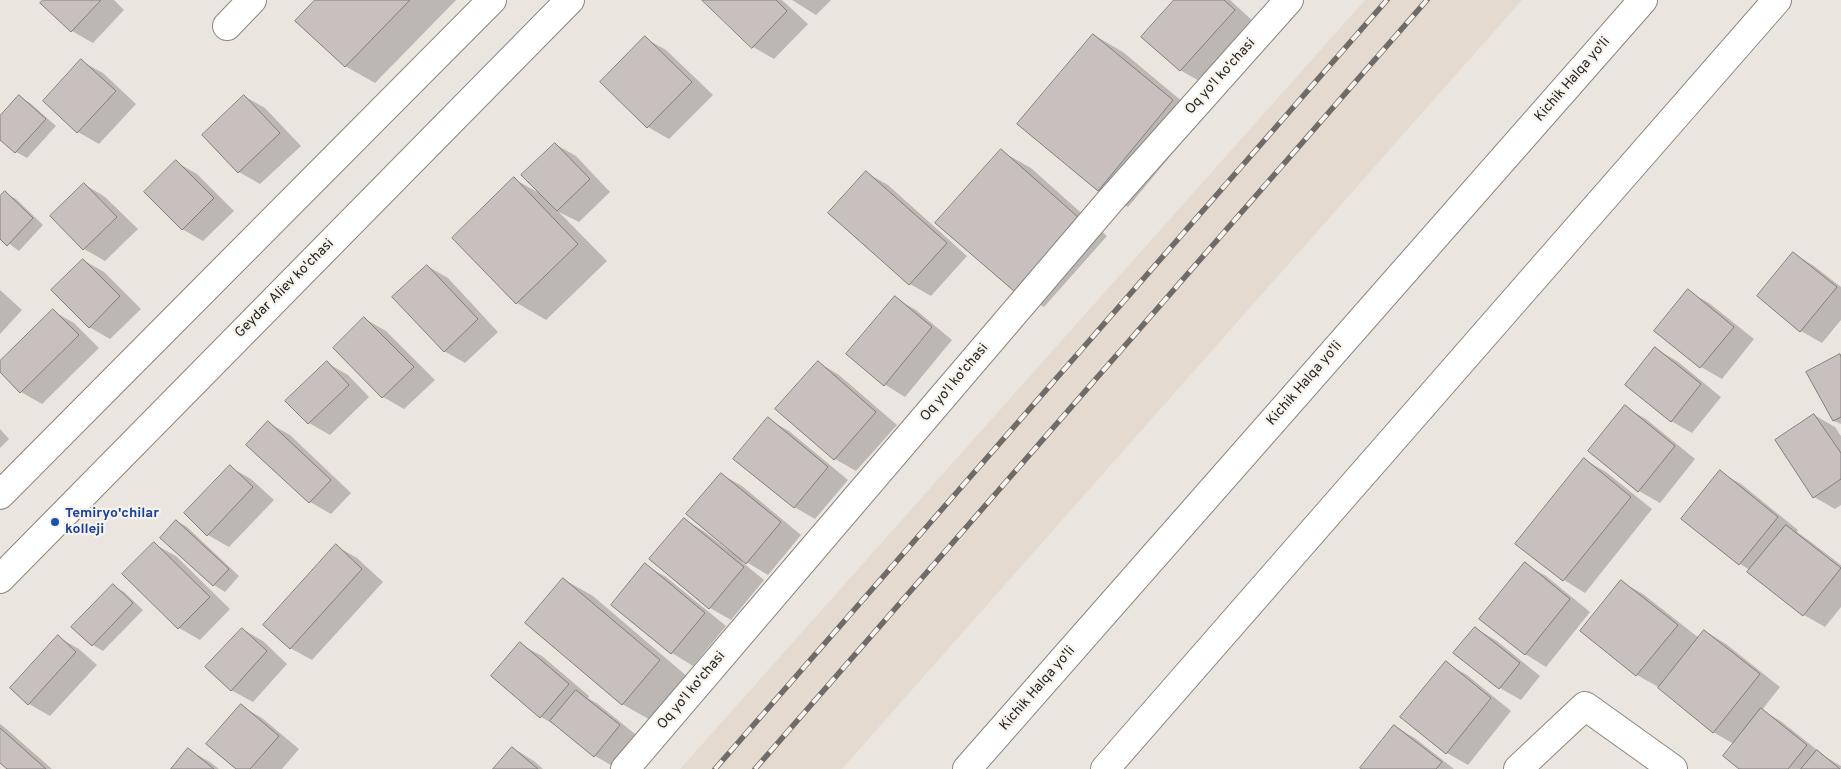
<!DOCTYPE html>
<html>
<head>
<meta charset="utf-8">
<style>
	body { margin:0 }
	canvas { display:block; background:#ebe5e0 }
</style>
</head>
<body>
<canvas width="1841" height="769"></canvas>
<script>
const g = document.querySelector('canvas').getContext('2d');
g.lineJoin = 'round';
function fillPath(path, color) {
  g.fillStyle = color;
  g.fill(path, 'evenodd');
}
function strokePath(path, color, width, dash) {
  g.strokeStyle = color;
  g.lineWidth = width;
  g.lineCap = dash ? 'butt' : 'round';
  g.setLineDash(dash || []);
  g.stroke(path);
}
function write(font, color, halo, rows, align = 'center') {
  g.font = font + ' Overpass,sans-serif';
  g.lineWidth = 4.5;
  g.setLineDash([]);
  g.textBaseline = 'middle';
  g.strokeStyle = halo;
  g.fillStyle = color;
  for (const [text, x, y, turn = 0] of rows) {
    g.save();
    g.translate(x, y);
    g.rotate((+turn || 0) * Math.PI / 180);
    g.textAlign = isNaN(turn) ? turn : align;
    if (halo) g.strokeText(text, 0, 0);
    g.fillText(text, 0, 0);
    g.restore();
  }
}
fillPath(new Path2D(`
	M1365,0H1522L842,769H680Z`), '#e5dacf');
fillPath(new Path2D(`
	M45,0H114L124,10L93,43L72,31Z
	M317,0H456L375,83L345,66Z
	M704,0H782L808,24L774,59L753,47Z
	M792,0H831L816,15Z
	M1176,0H1230L1255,23L1201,82L1180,70Z
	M1094,35L1123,52L1202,118L1128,207L1098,190Z
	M645,38L666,50L713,95L669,139L648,127Z
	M81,61L103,73L136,104L99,144L78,132L44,101Z
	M19,96L30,103L56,126L27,158L16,152L0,138V118Z
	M244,96L265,108L301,146L260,184L239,172Z
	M555,144L576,156L610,192L579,222L559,212L607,261L546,320L517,303L514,179L541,194Z
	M1001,151L1031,168L1107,236L1044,307L1015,290Z
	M176,162L197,174L234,211L203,241L182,229Z
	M867,173L888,185L967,256L931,296L910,284Z
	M84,184L105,197L138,229L105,261L84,249L52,216Z
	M5,193L16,199L43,225L19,251L0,237V198Z
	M1793,253L1814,266L1841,287V320L1822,343L1801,331L1759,296Z
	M83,260L104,272L141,309L110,339L89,327Z
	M427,266L448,278L498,332L465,363L444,351Z
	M0,290L22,310L0,334Z
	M1688,291L1709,303L1754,339L1722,379L1701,367Z
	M895,298L916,310L952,340L905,397L884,384Z
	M53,311L74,323L99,348L42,404L21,392L0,370V363Z
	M365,319L386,331L435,380L404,409L383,397L335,348Z
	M1656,349L1677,361L1721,397L1692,433L1671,421Z
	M1840,355L1841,356V424L1834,421L1808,372Z
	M818,362L839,375L897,425L856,471L835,459L777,409Z
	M327,363L348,375L369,397L330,435L309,423Z
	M1625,407L1646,419L1695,459L1660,503L1639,491L1589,451Z
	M1814,415L1835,427L1841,436V505L1835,509L1814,497Z
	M768,419L789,431L848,480L815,519L794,507Z
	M269,423L290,435L351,493L331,514L310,502Z
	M0,429L9,439L0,448Z
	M1585,460L1606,472L1652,509L1585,593L1564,580L1517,544Z
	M230,467L251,479L274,500L229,547L208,535L185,513Z
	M1720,472L1741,484L1798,530L1797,532L1807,539L1841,565V607L1825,627L1804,615L1750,570L1740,564L1683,518Z
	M721,474L742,486L801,535L768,575L743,560L742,562L764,580L731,620L710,608L651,559L684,519L705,532L728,550L729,548Z
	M177,521L187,527L239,576L225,592L214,585L162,537Z
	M154,544L176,556L230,609L200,640L179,628Z
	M336,546L357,558L383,582L312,660L290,648Z
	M1525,564L1546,576L1590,612L1546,667L1525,654Z
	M645,565L666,577L726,626L693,666L672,653L612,605Z
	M563,579L593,596L689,678L652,721L622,704Z
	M1621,582L1643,594L1699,638L1705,631L1726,644L1780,687L1762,710L1782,722L1826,757L1841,766V769H1741L1734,744L1713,732L1660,688L1637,675L1582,631Z
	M113,586L124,592L143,610L103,651L93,645L73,627Z
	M1475,628L1497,641L1540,676L1521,700L1500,688L1455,653Z
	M242,629L263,641L287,664L253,702L231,690Z
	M58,637L79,649L97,665L50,716L29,704Z
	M520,644L542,656L589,696L588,698L598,704L640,738L616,768L595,756L562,729L541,717Z
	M1446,663L1467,675L1511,711L1468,765L1447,753Z
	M241,706L262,718L299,749L282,769H238Z
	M0,724L3,726L52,769H9L0,761Z
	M1395,726L1416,739L1454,769H1364Z
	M513,748L534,761L543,769H495Z
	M189,750L210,762L219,769H173Z`), '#0003');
const building = new Path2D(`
	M43,0H101L71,32L40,3Z
	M315,0H410L345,67L295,21Z
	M702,0H776L787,11L752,48Z
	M1174,0H1224L1235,10L1180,71L1141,37Z
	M1093,34L1173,100L1098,191L1017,124Z
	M645,36L692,82L647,128L600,82Z
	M81,59L116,91L77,133L43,101Z
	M19,95L46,119L15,153L0,140V116Z
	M244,95L280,133L238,173L202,135Z
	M555,143L590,179L557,211L521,175Z
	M1001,149L1079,218L1014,291L935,223Z
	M176,160L214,198L182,230L144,192Z
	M866,171L947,243L909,285L828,213Z
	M514,177L578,244L516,304L452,238Z
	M84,183L117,217L83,250L50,216Z
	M5,191L33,218L7,246L0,239V196Z
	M1793,252L1837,287L1800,332L1757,296Z
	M83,259L120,296L89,328L51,290Z
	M427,265L478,319L444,352L392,297Z
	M1688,289L1734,327L1700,368L1654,331Z
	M895,296L932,327L884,386L846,354Z
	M53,309L79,335L20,393L0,372V361Z
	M364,317L414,367L382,398L333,348Z
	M1655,347L1701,384L1671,422L1625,385Z
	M1840,354L1841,357V417L1833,421L1806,372Z
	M327,361L349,385L308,424L285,401Z
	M818,361L876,412L834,460L775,409Z
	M1625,405L1675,446L1638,492L1588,451Z
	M1814,414L1841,453V479L1813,498L1775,440Z
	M768,417L828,467L794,508L733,459Z
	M268,421L331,480L309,503L246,445Z
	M1584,458L1631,497L1563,581L1515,544Z
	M230,465L253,487L207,536L184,513Z
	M1720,470L1778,517L1739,565L1681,519Z
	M721,473L781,522L746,564L686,514Z
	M684,518L744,567L709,609L649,559Z
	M176,520L229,569L213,586L160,538Z
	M1786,525L1841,568L1803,616L1747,572Z
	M154,542L210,597L178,629L122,574Z
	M336,544L362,569L290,649L263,625Z
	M1525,562L1570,599L1525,655L1479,619Z
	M645,563L705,613L671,654L611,605Z
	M563,578L660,660L622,705L525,623Z
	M1621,580L1678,625L1636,676L1580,631Z
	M113,584L133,603L92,646L71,627Z
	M1475,627L1520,663L1499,689L1453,653Z
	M242,628L267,651L231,691L205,667Z
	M1704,630L1760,674L1713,733L1658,688Z
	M58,635L76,652L28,705L10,688Z
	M520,642L569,684L540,718L491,676Z
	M1446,661L1491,698L1446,754L1400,717Z
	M576,690L620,725L594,757L550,721Z
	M241,704L279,736L250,769H236L206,744Z
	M1761,708L1807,745L1788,769H1739L1723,756Z
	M1394,725L1442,762L1436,769H1362L1360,768Z
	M0,728L46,769H7L0,763Z
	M512,747L538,769H493Z
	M188,748L214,769H171Z
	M1817,750L1840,769H1801Z`);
fillPath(building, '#c8c0bf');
strokePath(building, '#847d7c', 1);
const street = new Path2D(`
	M227,26L252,0
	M1518,769L1585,706L1673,769`);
const secondary = new Path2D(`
	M0,495L492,0
	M0,579L570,0
	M625,769L1109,202L1289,0`);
const highway = new Path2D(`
	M967,769L1643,0
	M1105,769L1777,0`);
strokePath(street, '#8b8681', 30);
strokePath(secondary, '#8b8681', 30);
strokePath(highway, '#8b8681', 30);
strokePath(street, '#fff', 28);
strokePath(secondary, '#fff', 28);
strokePath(highway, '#fff', 28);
const rail = new Path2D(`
	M715,769L1387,0
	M755,769L1427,0`);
strokePath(rail, '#6e6b68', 5.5);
strokePath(rail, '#f8f2ed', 4, [11]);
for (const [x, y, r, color] of [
	[55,522,5,"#1a4fb4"]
]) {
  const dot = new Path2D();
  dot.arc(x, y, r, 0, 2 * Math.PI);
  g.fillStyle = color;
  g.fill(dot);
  strokePath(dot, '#f8f2ed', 2);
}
write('14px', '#282624', '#f8f2ed', [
	["Oq yo'l ko'chasi",1221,77,-48],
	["Kichik Halqa yo'li",1573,80,-49],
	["Geydar Aliev ko'chasi",285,289,-45],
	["Oq yo'l ko'chasi",955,383,-50],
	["Kichik Halqa yo'li",1305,384,-49],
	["Kichik Halqa yo'li",1038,689,-49],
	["Oq yo'l ko'chasi",692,691,-50]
]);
write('bold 14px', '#164399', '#f8f2ed', [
	["Temiryo'chilar",65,514],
	["kolleji",65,530]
], 'left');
</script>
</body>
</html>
